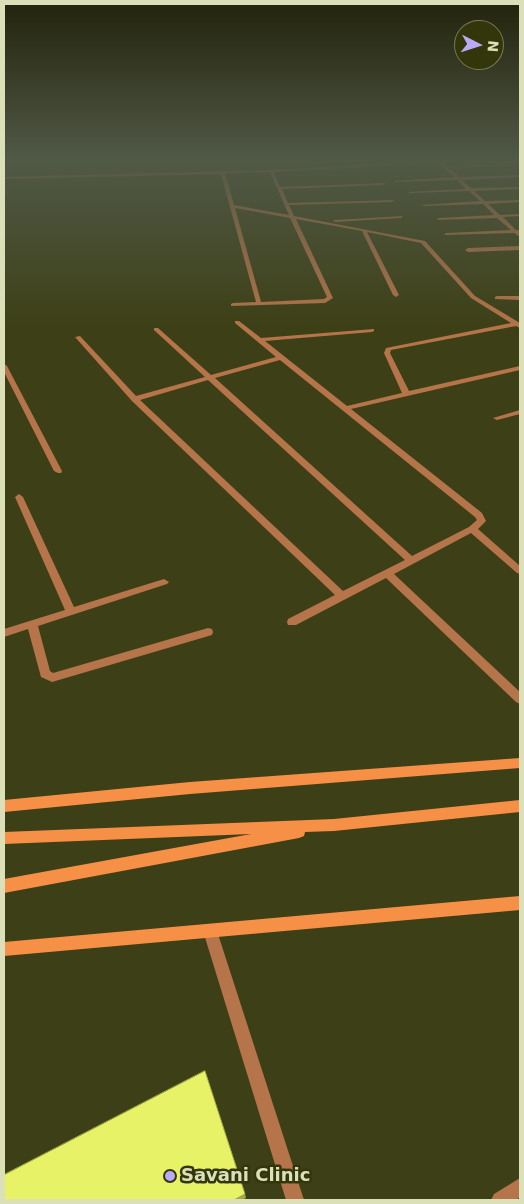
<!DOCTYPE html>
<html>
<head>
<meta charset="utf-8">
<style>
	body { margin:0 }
	#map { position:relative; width:524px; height:1204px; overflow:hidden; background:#3d4016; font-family:"DejaVu Sans",sans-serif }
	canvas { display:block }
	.frame { position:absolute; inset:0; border:5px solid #dbe0b9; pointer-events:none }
	.north { position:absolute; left:454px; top:20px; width:50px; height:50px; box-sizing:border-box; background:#33360a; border:1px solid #767a50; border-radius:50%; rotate:95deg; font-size:14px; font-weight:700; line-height:20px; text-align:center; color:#dbe0b9 }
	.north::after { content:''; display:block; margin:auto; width:18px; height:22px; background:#baaaf6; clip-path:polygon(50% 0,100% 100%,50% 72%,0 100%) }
</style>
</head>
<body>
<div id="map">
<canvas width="524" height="1204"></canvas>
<div class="frame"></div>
<div class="north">N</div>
</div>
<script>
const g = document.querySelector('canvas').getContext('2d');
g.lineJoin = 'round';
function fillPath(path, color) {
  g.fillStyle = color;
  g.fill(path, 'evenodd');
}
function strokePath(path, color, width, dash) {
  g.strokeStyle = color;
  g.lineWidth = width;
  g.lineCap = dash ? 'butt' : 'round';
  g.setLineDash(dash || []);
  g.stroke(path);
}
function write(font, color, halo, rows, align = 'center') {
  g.font = font + ' "DejaVu Sans",sans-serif';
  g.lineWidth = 5;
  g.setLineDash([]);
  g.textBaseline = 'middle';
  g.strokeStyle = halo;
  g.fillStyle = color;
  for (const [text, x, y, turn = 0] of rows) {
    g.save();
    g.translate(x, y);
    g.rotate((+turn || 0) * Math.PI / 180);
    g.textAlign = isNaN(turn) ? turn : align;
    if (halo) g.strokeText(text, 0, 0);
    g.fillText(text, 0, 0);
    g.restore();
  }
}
fillPath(new Path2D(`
	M436,160H440L447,166L515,164L514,166L449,168L459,177L520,175V177L462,180L471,188L520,187V189L474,191L485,201L520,200V202L488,204L500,215L520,214V216L503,217L516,230H520V237L514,233L444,235L446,233L511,230L497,218L439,220L437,219L439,218L494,215L483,204L424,206L422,205L480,201L469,191L410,193L408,192L466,189L457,180L396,182L394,181L454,177L439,163L274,172L280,187L385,183L383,185L282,189L288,203L394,200L392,202L289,205L294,216L425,241L475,296L520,323V328L516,326L391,350L390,353L409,391L520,366V370L351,409L482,513L486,521L478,529L520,566V574L517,573L471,533L394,574L520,692V704L516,702L386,578L296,625H288L287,622L288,619L335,595L132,401L75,337L80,336L136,396L205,377L154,330V328H158L211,375L276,357L235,323V321H239L261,338L374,329V331L372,332L265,341L347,406L402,393L384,353L386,348L511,323L471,298L421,243L367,232L399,295L396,297L393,295L362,231L296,219L333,298L325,303L231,306V304L233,303L256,302L221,174L4,179V177L271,170ZM270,172L289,215L234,205L225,173ZM235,208L290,218L327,297L324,299L261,302ZM280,360L475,517L477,520L469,527L412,556L215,378ZM208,380L405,560L343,591L140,400Z
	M403,216L401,218L335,222L333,221L335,220Z
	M520,246V250L468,252L465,250L468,248Z
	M497,296H520V300L495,299V297Z
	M4,364L7,366L62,471L61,473H58L54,471L4,372Z
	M520,410V414L497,420L493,418Z
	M19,494L23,497L74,607L164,579L169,582L167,584L38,626L50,671L53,673L208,628L212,629L213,632L212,635L52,682L41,677L28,629L4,637V629L65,610L15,497Z
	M210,924L215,926L217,931L304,1200H286L203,931L205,926Z
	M520,1178V1197L516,1200H491L494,1194Z`), '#b57449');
fillPath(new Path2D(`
	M520,758V768L190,794L4,812V800L190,782Z
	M520,800V812L334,831L305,832L304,836L299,838L4,893V879L251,834L4,844V832L334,819Z
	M520,896V910L4,956V942Z`), '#f79047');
fillPath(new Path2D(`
	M245,1194L246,1198L242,1200H234Z`), '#a2a947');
const building = new Path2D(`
	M205,1071L245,1194L234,1200H4V1175Z`);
fillPath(building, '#e7f266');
strokePath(building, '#a2a947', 1);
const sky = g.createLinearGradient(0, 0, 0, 329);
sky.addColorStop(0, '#22230c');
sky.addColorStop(0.49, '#515947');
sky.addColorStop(1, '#51594700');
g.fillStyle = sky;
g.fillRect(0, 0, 524, 329);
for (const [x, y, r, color] of [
	[170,1176,6,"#baaaf6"]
]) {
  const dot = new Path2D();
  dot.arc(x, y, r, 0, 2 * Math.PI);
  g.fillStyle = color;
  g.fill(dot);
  strokePath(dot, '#33360a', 2);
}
write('bold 18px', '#dbe0b9', '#33360a', [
	["Savani Clinic",181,1176]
], 'left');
</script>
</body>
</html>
